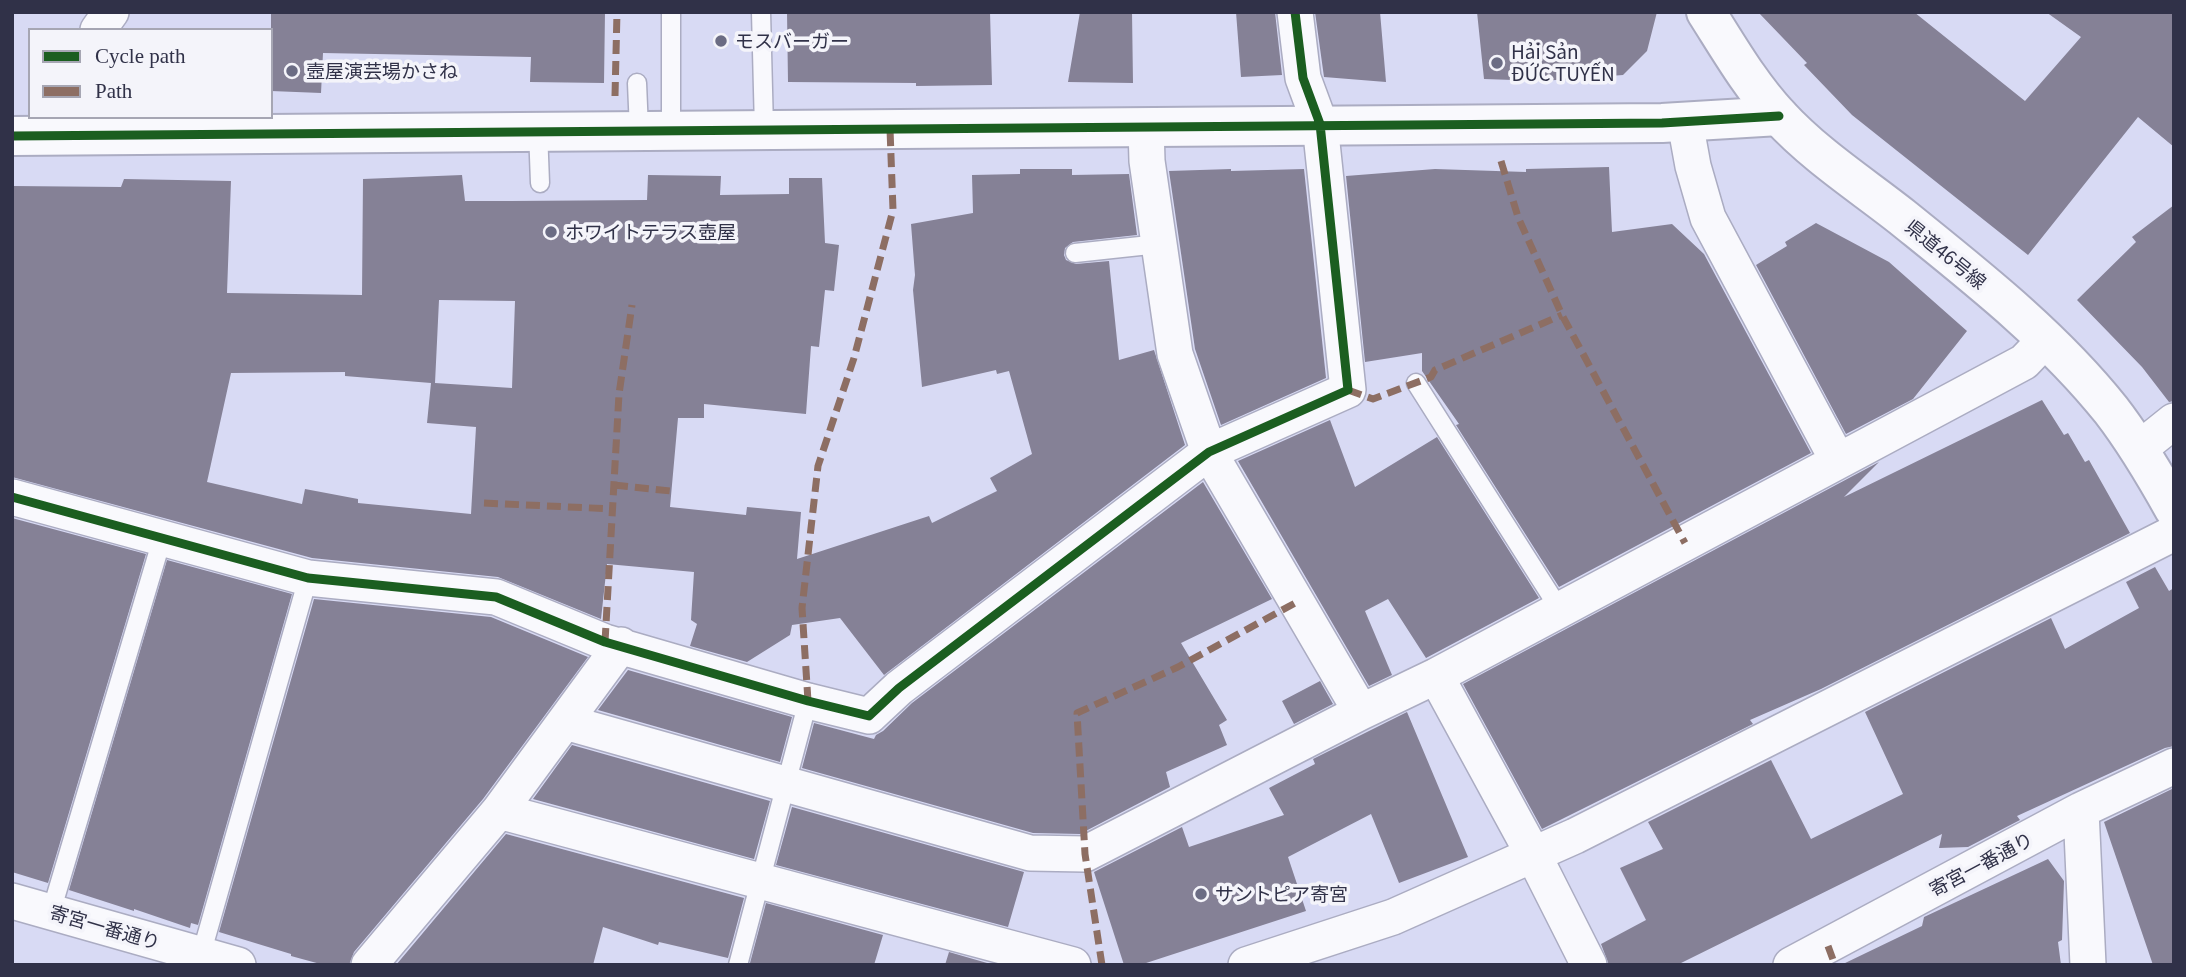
<!DOCTYPE html>
<html>
<head>
<meta charset="utf-8">
<style>
	body { margin:0 }
	#map { position:relative; width:2186px; height:977px; overflow:hidden; background:#d8daf4; font-family:Georgia,serif }
	canvas { display:block }
	.frame { position:absolute; inset:0; border:14px solid #303148; pointer-events:none }
	.legend { position:absolute; left:28px; top:28px; width:245px; height:91px; box-sizing:border-box; background:#f4f4fa; border:2px solid #a6a6b3; margin:0; padding:9px 12px; list-style:none; font-size:21px; color:#303148 }
	.legend li { display:flex; align-items:center; gap:14px; height:35px }
	.legend b { width:35px; border:2px solid #a6a6b3 }
</style>
</head>
<body>
<div id="map">
<canvas width="2186" height="977"></canvas>
<div class="frame"></div>
<ul class="legend">
<li><b style="height:9px;background:#1b5e20"></b>Cycle path</li>
<li><b style="height:9px;background:#8d6e63"></b>Path</li>
</ul>
</div>
<script>
const g = document.querySelector('canvas').getContext('2d');
g.lineJoin = 'round';
function fillPath(path, color) {
  g.fillStyle = color;
  g.fill(path, 'evenodd');
}
function strokePath(path, color, width, dash) {
  g.strokeStyle = color;
  g.lineWidth = width;
  g.lineCap = dash ? 'butt' : 'round';
  g.setLineDash(dash || []);
  g.stroke(path);
}
function write(font, color, halo, rows, align = 'center') {
  g.font = font + ' Georgia,"Noto Sans JP",serif';
  g.lineWidth = 7;
  g.setLineDash([]);
  g.textBaseline = 'middle';
  g.strokeStyle = halo;
  g.fillStyle = color;
  for (const [text, x, y, turn = 0] of rows) {
    g.save();
    g.translate(x, y);
    g.rotate((+turn || 0) * Math.PI / 180);
    g.textAlign = isNaN(turn) ? turn : align;
    if (halo) g.strokeText(text, 0, 0);
    g.fillText(text, 0, 0);
    g.restore();
  }
}
fillPath(new Path2D(`
	M271,12H605L604,83L530,82L531,57L323,53L321,93L271,91Z
	M787,12H990L992,85L916,86V83L788,82Z
	M1080,12H1132L1133,83L1068,82Z
	M1236,12H1275L1282,75L1241,77Z
	M1315,12H1380L1386,82L1324,77Z
	M1477,12H1657L1647,51L1623,75L1542,81L1484,79Z
	M1758,12H1914L2025,101L2081,37L2046,12H2174V147L2138,117L2028,255L1852,115L1804,65L1807,63Z
	M1609,167L1612,232L1672,224L1704,254L1811,453L1559,587L1456,425L1459,424L1422,371V353L1365,362L1346,176L1435,169L1526,172V169Z
	M1020,169H1072V175L1129,174L1137,235L1073,242L1065,248L1064,255L1066,260L1076,264L1109,261L1119,360L1154,350L1185,445L884,675L840,618L792,625L790,635L747,662L690,646L697,624L691,620L694,572L607,564L601,619L498,577L312,558L12,477V186L121,187L124,179L231,181L227,293L362,295L363,179L462,175L465,201H512L647,200L648,175L721,176L720,195L789,194V178H822L825,243L839,245L834,291L825,290L819,347L811,346L806,414L704,404V418H678L670,507L746,515L747,507L801,512L797,559L929,516L932,523L997,491L990,478L1032,454L1009,371L997,374L996,370L922,387L913,290L915,275L911,224L973,213L972,175L1020,174ZM439,300L515,301L512,388L435,383ZM345,372V376L431,383L427,423L476,427L471,514L358,503V499L305,489L302,504L207,482L231,373Z
	M1231,169V171L1304,169L1326,378L1221,425L1195,349L1169,171Z
	M2174,205V401L2169,402L2142,367L2077,300L2136,242L2132,237Z
	M1816,223L1889,262L1967,331L1913,399L1846,434L1756,265L1787,246L1785,242Z
	M2042,400L2064,435L2068,433L2085,462L2089,460L2130,533L1821,689L1750,720L1753,724L1542,829L1463,684L1879,462L1844,497Z
	M1330,420L1355,487L1437,437L1539,598L1426,658L1388,599L1365,611L1392,675L1369,686L1238,461Z
	M1203,482L1272,599L1181,643L1227,720L1219,725L1227,745L1166,772L1170,787L1080,834L1033,833L802,768L814,723L874,739L876,735L883,731L912,703Z
	M12,518L146,554L48,883L12,872Z
	M167,560L292,594L198,925L191,923L190,928L134,909V911L69,890Z
	M2155,567L2169,591L2174,588V746L2165,748L2017,816L2020,820L1968,847L1939,848L1942,834L1677,965H1609L1601,944L1646,920L1620,868L1663,849L1648,822L1771,760L1811,839L1903,794L1865,712L2051,618L2065,649L2139,608L2126,582Z
	M314,599L491,617L588,657L483,799L354,952L349,965H324L291,956V954L219,932Z
	M628,670L792,717L780,762L598,710Z
	M1320,681L1333,704L1294,724L1282,701Z
	M1407,712L1468,857L1399,883L1371,814L1288,857L1306,911L1140,965H1124L1094,872L1182,827L1189,847L1284,815L1269,788L1315,764L1313,759Z
	M572,745L770,801L754,859L533,799Z
	M2174,788V965H2153L2104,822Z
	M792,807L1024,872L1008,927L776,865Z
	M506,834L744,898L728,958L659,942L658,945L603,927L593,965H396Z
	M2048,859L2064,881L2062,940L2058,942L2061,965H1841L1922,926L1924,917Z
	M766,903L883,935L874,965L750,963Z
	M949,952L994,965H945Z`), '#858196');
const service = new Path2D(`
	M761,12L764,129
	M637,83L639,130
	M538,130L540,183
	M671,130V12
	M1075,253L1159,244
	M1416,383L1560,610
	M51,912L162,539
	M201,955L308,578
	M738,965L808,701`);
const minor = new Path2D(`
	M98,30L111,12
	M1685,122L1693,166L1708,218L1838,461
	M1146,127L1147,161L1175,354L1209,452L1361,712
	M2139,449L2174,421
	M12,497L308,578L496,597L605,642L808,701L869,716L899,688L1209,452L1348,390L1320,124L1303,78L1295,12
	M1436,676L1533,854L1589,965
	M565,722L1030,853L1085,854L1361,712L1436,676L2024,362L2046,339
	M2081,810L2088,965
	M499,811L1073,965
	M12,901L238,965
	M369,965L499,811L621,645
	M1246,965L1393,917L1575,836L2174,533
	M1791,965L2081,810L2174,766`);
const tertiary = new Path2D(`
	M12,136L1662,123L1779,116`);
const secondary = new Path2D(`
	M1706,12C1729,48 1750,85 1779,116C1815,155 1860,184 1902,217C1975,276 2052,336 2111,410C2135,441 2155,475 2174,509`);
strokePath(service, '#abacc2', 21);
strokePath(minor, '#abacc2', 38);
strokePath(tertiary, '#abacc2', 42);
strokePath(secondary, '#abacc2', 42);
strokePath(service, '#f9f9fd', 18);
strokePath(minor, '#f9f9fd', 35);
strokePath(tertiary, '#f9f9fd', 38);
strokePath(secondary, '#f9f9fd', 38);
strokePath(new Path2D(`
	M615,96L617,12
	M1501,161L1518,217L1562,315L1685,543
	M1348,390L1373,399L1431,377L1435,370L1562,315
	M614,485L671,491
	M484,503L613,509
	M605,642L619,394L632,305
	M808,701L802,608L818,466L854,358L893,210L890,129
	M1828,946L1835,965
	M1102,965L1085,854L1077,713L1178,667L1297,602`), '#8d6e63', 7, [14, 7]);
strokePath(new Path2D(`
	M12,136L1662,123L1779,116
	M12,497L308,578L496,597L605,642L808,701L869,716L899,688L1209,452L1348,390L1320,124L1303,78L1295,12`), '#1b5e20', 9);
for (const [x, y, r, color] of [
	[721,41,7,"#6b6c84"],
	[1497,63,7,"#6b6c84"],
	[292,71,7,"#6b6c84"],
	[551,232,7,"#6b6c84"],
	[1201,894,7,"#6b6c84"]
]) {
  const dot = new Path2D();
  dot.arc(x, y, r, 0, 2 * Math.PI);
  g.fillStyle = color;
  g.fill(dot);
  strokePath(dot, '#f4f4fa', 2.5);
}
write('19px', '#303148', '#f4f4fa', [
	["モスバーガー",735,41],
	["Hải Sản",1511,52],
	["ĐỨC TUYẾN",1511,74],
	["壼屋演芸場かさね",306,71],
	["ホワイトテラス壺屋",565,232],
	["サントピア寄宮",1215,894]
], 'left');
write('19px', '#303148', '#f4f4fa', [
	["県道46号線",1946,254,39],
	["寄宮一番通り",1981,864,-28],
	["寄宮一番通り",105,927,16]
]);
</script>
</body>
</html>
